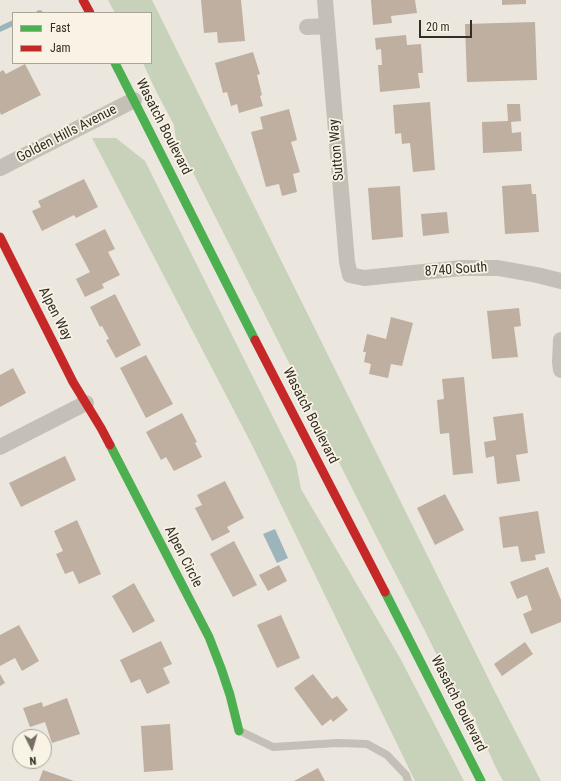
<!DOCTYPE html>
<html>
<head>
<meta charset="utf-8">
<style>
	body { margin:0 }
	#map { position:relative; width:561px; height:781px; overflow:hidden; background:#ebe7de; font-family:"Roboto Condensed",sans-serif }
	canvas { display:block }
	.legend { position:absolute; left:12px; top:12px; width:140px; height:52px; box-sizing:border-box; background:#f8f3e5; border:1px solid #aaa499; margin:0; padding:5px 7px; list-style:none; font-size:12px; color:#342d26 }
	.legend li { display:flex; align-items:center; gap:8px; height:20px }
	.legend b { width:20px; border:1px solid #aaa499 }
	.north { position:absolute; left:12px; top:729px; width:40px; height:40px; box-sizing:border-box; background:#f8f3e5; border:1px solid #aaa499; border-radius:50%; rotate:175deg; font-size:11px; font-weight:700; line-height:16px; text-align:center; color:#342d26 }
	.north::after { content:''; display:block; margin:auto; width:14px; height:18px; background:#746e66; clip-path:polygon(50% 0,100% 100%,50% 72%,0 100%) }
	.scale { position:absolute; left:419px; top:20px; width:53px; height:18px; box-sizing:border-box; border:2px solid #342d26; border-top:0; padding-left:5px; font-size:12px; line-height:14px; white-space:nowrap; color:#342d26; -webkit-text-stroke:3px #f8f3e5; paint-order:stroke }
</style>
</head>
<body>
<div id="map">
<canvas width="561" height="781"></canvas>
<ul class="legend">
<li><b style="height:5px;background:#4caf50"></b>Fast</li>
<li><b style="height:5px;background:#c62828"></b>Jam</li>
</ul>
<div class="north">N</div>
<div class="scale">20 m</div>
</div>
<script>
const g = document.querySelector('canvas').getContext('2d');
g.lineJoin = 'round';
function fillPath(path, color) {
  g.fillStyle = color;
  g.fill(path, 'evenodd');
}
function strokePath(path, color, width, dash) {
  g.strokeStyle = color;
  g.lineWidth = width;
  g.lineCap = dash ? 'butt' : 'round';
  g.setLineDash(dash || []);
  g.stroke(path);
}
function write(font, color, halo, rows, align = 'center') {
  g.font = font + ' "Roboto Condensed",sans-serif';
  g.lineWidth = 3.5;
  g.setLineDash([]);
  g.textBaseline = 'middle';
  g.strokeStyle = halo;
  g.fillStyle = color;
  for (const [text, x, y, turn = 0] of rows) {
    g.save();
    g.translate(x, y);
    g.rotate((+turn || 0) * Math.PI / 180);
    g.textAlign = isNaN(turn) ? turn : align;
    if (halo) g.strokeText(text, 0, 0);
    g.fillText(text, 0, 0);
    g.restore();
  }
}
fillPath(new Path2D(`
	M108,0H152L495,692L541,781H503L496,768L473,716L451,684L424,629L375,534L271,327L176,139L174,125L156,91L143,63H151V13H115Z
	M92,138H116L145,161L296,463L301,489L400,658L464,781H415L253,447Z`), '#c8d1b9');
fillPath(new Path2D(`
	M275,529L288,558L277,563L263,534Z`), '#9bb5bb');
strokePath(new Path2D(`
	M39,13H40
	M0,29L13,23`), '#9bb5bb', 5.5);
fillPath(new Path2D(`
	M201,0H241L245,41L218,43L217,32L204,33Z
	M371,0H415L417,13L391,16L392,23L373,25Z
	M502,0H526V4L502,5Z
	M535,22L537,80L467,82L465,24Z
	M406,35L407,45L421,44L423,73H418L420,88L380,92L378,65H382L381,49L376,50L375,38Z
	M253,52L260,74L257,75L262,95L260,96L263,106L239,113L237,104L231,106L227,92L223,93L215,63Z
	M25,64L41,95L1,115L0,112V72L3,70L6,74Z
	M430,102L435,170L413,172L410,143L402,144L401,133L395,134L393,105Z
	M507,104H520L521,121L511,122L512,133L521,132L522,151L483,153L482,122L508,121Z
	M289,109L297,140L291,142L300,172L293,174L297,192L282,196L279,184L266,187L251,132L263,129L260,117Z
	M84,179L98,207L76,218L74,215L42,231L32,211L41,207L38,201Z
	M531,184L532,194H536L539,232L505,234L502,186Z
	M400,186L403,237L372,240L368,188Z
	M447,212L449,233L423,236L421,214Z
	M105,229L115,249L108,252L120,275L102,284L104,288L85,297L76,279L90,272L75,244Z
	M115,294L141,345L116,358L106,340L109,339L102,326L100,327L90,307Z
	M519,308L521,326L514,327L518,357L492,359L487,311Z
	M391,317L413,323L402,366L391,364L388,378L369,374L371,364L364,362L366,352H363L367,334L386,339Z
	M146,355L173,404L146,418L120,368Z
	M13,368L26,393L0,407V375Z
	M464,377L473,473L453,475L449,433L440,434L437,400L444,399L442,379Z
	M182,413L197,442L195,443L202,457L174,471L166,457L161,460L146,432Z
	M523,413L528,453L516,455L520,481L497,484L494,456L486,458L484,442L496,440L493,417Z
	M65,456L76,480L21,507L9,483Z
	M225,481L244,518L227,527L230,532L212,541L195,508L202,505L197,495Z
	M445,494L464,530L435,545L417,508Z
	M538,511L545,553L535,555L536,560L521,562L518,546L503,548L499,517Z
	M77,520L101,574L79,584L73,571L65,574L56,554L63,551L54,531Z
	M234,541L257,585L233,597L210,554Z
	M279,565L287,581L268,591L259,575Z
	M548,567L561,600V622L531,634L523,614L532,610L527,595L517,599L510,582Z
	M134,583L155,621L133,633L112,596Z
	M281,615L300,658L277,668L257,625Z
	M19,625L39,661L22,671L15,658L0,666V635Z
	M161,641L172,664L163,668L170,683L147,694L140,679L131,683L120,660Z
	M525,642L533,654L502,676L494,664Z
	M0,674L5,683L0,686Z
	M313,674L332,699L337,696L348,710L333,722L331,719L322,726L294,688Z
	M67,698L80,734L52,743L45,722L30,727L23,708L42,702L43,707Z
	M170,724L173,770L144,772L141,726Z
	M318,768L325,781H294Z
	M43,770L74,781H39Z`), '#beafa0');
strokePath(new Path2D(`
	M240,731L273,747L337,743L367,744L387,755L406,775L408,781`), '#c4c0b8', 8);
strokePath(new Path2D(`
	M325,0L347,262L350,275L364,278L462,268H498L537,275L561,281
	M307,27L327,26
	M0,168L134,100
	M561,340L560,362L561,370
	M0,447L86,403`), '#c4c0b8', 16);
strokePath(new Path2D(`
	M115,63L255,340
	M110,445L209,637L221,668L230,695L239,731
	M385,592L481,781`), '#4caf50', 9);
strokePath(new Path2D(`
	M83,0L90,13
	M0,237L73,382L101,428L110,445
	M255,340L385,592`), '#c62828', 9);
write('14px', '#342d26', '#f8f3e5', [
	["Wasatch Boulevard",163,127,63],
	["Golden Hills Avenue",67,134,-27],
	["Sutton Way",337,150,-95],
	["8740 South",456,270,-4],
	["Alpen Way",55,314,63],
	["Wasatch Boulevard",310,416,63],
	["Alpen Circle",183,557,63],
	["Wasatch Boulevard",458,704,63]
]);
</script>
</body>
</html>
